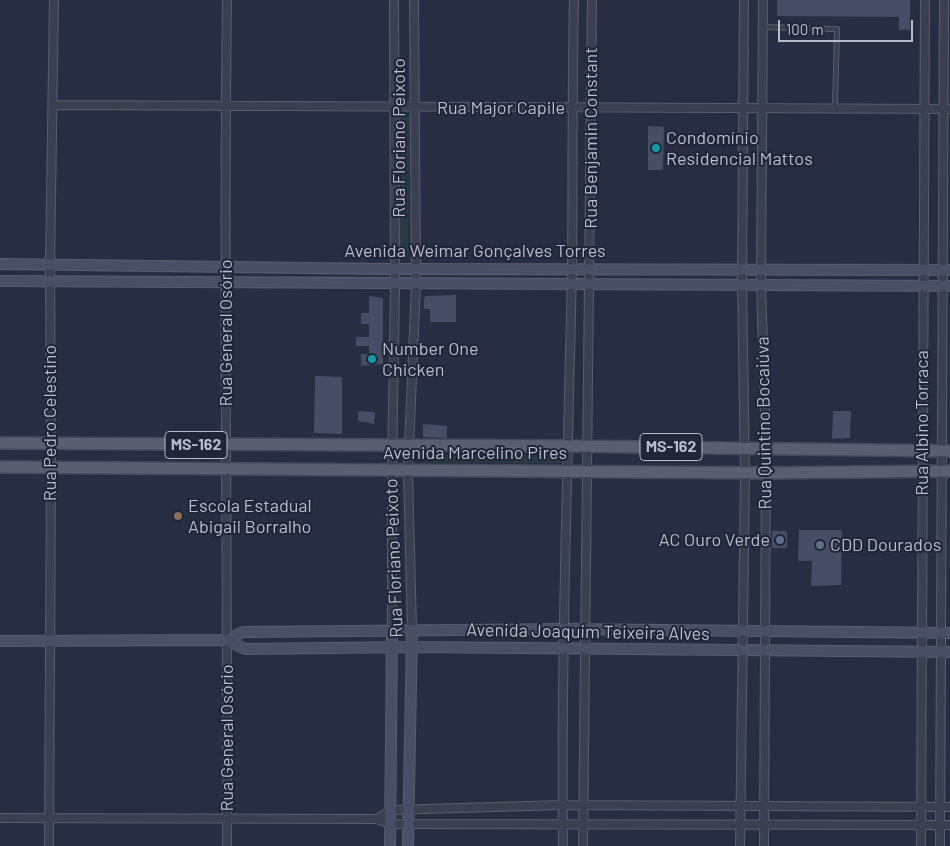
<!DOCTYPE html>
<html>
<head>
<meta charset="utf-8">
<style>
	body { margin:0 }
	#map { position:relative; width:950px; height:846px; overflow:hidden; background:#272e42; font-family:Barlow,sans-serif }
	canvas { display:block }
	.scale { position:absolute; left:778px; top:20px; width:135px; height:22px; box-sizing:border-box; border:2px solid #b8bccb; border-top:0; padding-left:6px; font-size:15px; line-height:18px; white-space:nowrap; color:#b8bccb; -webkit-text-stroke:4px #202537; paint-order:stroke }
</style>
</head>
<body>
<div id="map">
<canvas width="950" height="846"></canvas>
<div class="scale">100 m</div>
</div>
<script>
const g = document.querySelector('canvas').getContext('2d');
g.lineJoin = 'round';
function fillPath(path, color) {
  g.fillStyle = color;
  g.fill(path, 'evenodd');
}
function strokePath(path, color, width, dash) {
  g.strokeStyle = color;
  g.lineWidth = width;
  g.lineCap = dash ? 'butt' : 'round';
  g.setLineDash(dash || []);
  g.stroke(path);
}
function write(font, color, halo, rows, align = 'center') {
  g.font = font + ' Barlow,sans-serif';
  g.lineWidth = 4;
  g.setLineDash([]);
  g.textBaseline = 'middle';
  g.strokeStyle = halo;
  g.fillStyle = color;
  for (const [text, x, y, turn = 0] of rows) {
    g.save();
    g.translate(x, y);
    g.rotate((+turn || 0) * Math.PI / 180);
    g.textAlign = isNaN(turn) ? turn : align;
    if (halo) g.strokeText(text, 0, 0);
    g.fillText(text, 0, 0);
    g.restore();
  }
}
fillPath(new Path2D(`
	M400,115H410L408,254H398Z
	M426,455H560V463L426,462Z`), '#293b43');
fillPath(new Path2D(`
	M777,0H910V30H899V17L777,16Z
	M648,126L664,127L663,170H648Z
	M456,295V322H430V309H424V298L426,296Z
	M369,296L383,298V364L361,366V354H369V346H356V337H369V324H361V313H369Z
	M315,376L342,377V434L314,433Z
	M358,411L375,412L374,424L358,421Z
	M833,411H851L850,438L832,439Z
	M423,424L447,426V438L423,437Z
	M799,530H842L841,585L811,586L812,561H798Z
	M772,531H787V548H772Z`), '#464d64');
const lane = new Path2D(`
	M762,27L837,29L835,108`);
const street = new Path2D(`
	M763,0L761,284L766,448L764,846
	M53,105L950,109
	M392,630V470L395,285L394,0
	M412,630L408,470L416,284L414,0
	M0,818L377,819L390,824L950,825
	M377,819L390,810L563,805L950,807
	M49,846L51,467L50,265L54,0
	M227,846C228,564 223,282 227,0
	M563,846C561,653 568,460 572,268C573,179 572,89 574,0
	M583,846C584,564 588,282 592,0
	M740,846L745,473L742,284L744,0
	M921,846L925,0
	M940,846L944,0`);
const secondary = new Path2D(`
	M0,264L385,269L950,270
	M0,281L950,286
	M227,640L245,649L413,647L950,652
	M0,641L227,640L243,632L565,629L950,633
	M390,846L392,630
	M408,846L412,630`);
const primary = new Path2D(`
	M0,443L566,446L950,451
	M0,467L765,473L950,471`);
strokePath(lane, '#595e6f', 6);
strokePath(street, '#595e6f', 10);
strokePath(secondary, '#595e6f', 12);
strokePath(primary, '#45495b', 14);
strokePath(lane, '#3b4051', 4);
strokePath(street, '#3b4051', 8);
strokePath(secondary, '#494f64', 10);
strokePath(primary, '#595f71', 11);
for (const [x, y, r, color] of [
	[656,148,5,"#0f9aa8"],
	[372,359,5,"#0f9aa8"],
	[178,516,5,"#8d6e63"],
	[780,540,5,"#5c6f8a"],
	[820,545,5,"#5c6f8a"]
]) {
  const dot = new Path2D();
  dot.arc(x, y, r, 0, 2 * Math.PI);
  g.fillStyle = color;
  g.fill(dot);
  strokePath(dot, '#202537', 2);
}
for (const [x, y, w] of [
	[196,445,62],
	[671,447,62]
]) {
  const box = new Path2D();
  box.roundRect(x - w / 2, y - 13.5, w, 27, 4);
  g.fillStyle = '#202537';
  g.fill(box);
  strokePath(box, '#b8bccb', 1);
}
write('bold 16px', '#b8bccb', null, [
	["MS-162",196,445],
	["MS-162",671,447]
]);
write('18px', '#b8bccb', '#202537', [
	["Rua Major Capile",501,108],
	["Rua Floriano Peixoto",399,138,-90],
	["Rua Benjamin Constant",591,138,-90],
	["Avenida Weimar Gonçalves Torres",475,251],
	["Rua General Osório",226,333,-90],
	["Rua Pedro Celestino",50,423,-90],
	["Rua Quintino Bocaiúva",764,423,-91],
	["Rua Albino Torraca",922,423,-90],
	["Avenida Marcelino Pires",475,453],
	["Rua Floriano Peixoto",394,558,-92],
	["Avenida Joaquim Teixeira Alves",588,632,1],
	["Rua General Osório",227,738,-90]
]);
write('18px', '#b8bccb', '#202537', [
	["Condomínio",666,138],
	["Residencial Mattos",666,159],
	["Number One",382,349],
	["Chicken",382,370],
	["Escola Estadual",188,506],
	["Abigail Borralho",188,527],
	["AC Ouro Verde",770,540,"right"],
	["CDD Dourados",830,545]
], 'left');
</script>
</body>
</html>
